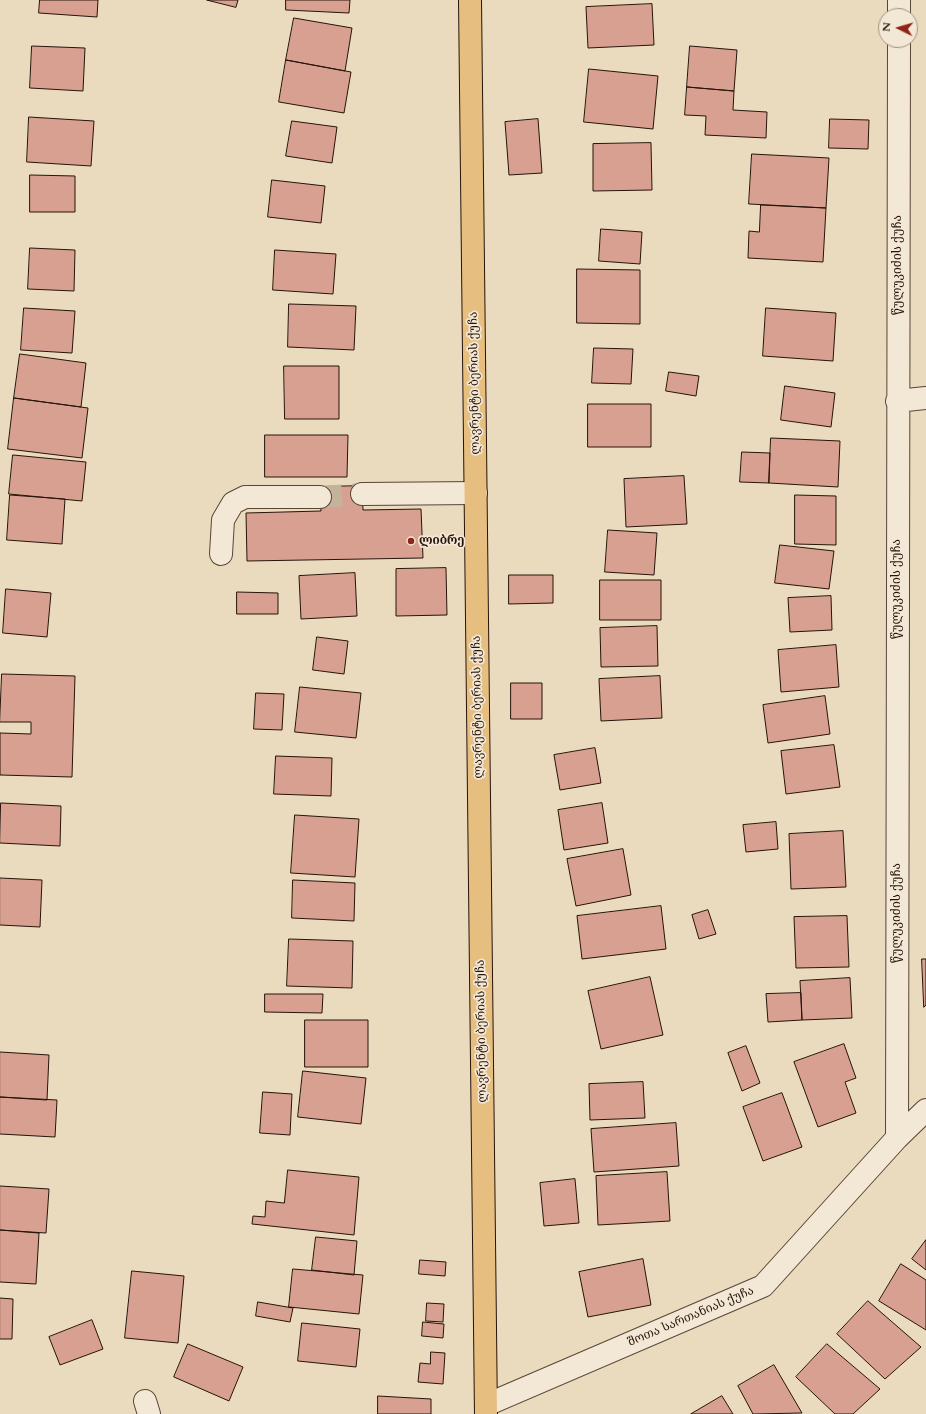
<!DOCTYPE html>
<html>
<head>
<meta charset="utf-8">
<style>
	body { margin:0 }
	#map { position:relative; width:926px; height:1414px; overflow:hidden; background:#ebdbbe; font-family:Cardo,serif }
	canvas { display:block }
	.north { position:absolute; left:878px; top:8px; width:40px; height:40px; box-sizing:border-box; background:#f2e8d5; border:1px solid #a19383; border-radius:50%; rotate:275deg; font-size:11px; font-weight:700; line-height:16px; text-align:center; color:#271309 }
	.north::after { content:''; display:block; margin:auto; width:14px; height:18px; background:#8f2418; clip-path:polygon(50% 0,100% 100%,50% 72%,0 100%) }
</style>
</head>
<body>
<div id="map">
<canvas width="926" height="1414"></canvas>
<div class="north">N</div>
</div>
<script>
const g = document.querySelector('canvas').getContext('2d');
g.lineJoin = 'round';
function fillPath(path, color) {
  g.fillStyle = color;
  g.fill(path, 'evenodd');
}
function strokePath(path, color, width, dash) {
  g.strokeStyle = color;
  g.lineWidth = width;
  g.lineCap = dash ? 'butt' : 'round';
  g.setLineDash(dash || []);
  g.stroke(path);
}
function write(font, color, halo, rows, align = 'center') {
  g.font = font + ' Cardo,"Noto Serif Georgian",serif';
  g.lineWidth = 3.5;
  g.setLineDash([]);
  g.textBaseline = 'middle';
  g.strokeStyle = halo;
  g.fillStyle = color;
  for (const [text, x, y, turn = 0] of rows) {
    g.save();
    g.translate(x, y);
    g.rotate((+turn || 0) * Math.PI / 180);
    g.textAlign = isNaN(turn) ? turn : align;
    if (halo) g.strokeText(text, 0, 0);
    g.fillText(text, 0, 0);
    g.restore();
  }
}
const building = new Path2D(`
	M40,0H98L97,17L39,13Z
	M207,0H238L236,7Z
	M286,0H350L349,13L286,10Z
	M652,4L654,45L588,48L586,7Z
	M294,18L352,28L345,71L286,60Z
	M32,46L85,48L83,91L30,88Z
	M690,46L737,50L734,91L687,87Z
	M286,60L351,72L344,113L279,102Z
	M589,69L658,76L653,129L584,122Z
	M687,87L734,91L733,110L767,112L766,138L705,135L706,116L685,115Z
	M29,117L94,121L91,166L27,162Z
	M538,119L542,173L509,175L505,122Z
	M830,119L869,120L868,149L829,148Z
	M292,121L337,127L332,163L286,156Z
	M651,143L652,190L593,191V144Z
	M752,154L829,158L826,208L749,204Z
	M30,175L75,176V212H30Z
	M272,180L325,186L321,223L268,217Z
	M761,205L826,208L823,262L748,258L749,231L759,232Z
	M601,229L642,232L640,264L599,261Z
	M30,248L75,250L74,291L28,289Z
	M275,250L336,254L333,294L273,290Z
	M577,269L640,270V324L577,323Z
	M289,304L356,306L354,350L288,347Z
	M24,308L75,311L72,353L21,350Z
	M766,308L836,313L833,361L763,356Z
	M594,348L633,349L631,384L592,383Z
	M20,354L86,363L81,407L14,398Z
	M284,366H339V419H285Z
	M669,372L699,376L696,396L666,391Z
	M785,386L835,393L831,427L781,420Z
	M14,398L88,408L82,458L8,449Z
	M588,404H651V447H588Z
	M265,435H348L347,477H265Z
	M771,438L840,441L838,487L769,483Z
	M742,452L770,453L769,483L740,482Z
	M13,455L86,462L82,501L9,494Z
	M684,476L687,524L626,527L624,479Z
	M362,486L363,510L421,509L423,558L247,561L246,513L321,511L320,487Z
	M10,495L65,499L62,544L7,540Z
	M795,495L836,496V545L795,544Z
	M608,530L657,533L654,575L605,572Z
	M780,545L834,551L829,589L775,583Z
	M446,568L447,615L396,616V569Z
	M355,573L357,616L301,619L299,576Z
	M509,575H553V603L509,604Z
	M600,580H661V620H600Z
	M6,589L51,593L47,637L3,633Z
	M237,592L278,593V614H237Z
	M831,596L832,630L790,632L788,598Z
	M657,626L658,666L601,667L600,628Z
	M317,637L348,641L344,674L313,670Z
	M836,645L839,687L781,692L778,650Z
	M2,674L75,676L72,777L0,775V733L31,734V722H0Z
	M660,676L662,718L601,721L599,679Z
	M511,683H542V719H511Z
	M300,687L361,693L356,738L295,732Z
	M256,693L284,694L282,730L254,729Z
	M825,696L830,734L768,743L763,705Z
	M834,745L840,787L786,794L781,751Z
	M595,748L601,783L560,790L554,755Z
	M276,756L332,758L331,796L274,794Z
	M1,803L61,806L60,846L0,843Z
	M602,803L608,843L564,850L558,810Z
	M295,815L359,819L355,877L291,873Z
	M776,822L778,849L746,852L743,825Z
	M843,831L846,887L791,889L789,834Z
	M623,849L631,895L576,906L567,859Z
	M0,878L42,880L40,927L0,925Z
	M293,880L355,883L354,921L292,918Z
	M661,906L666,949L582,959L577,916Z
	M708,910L716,934L699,939L692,915Z
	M847,916L849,967L796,968L794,917Z
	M289,939L353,941L352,988L287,986Z
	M922,959H926V1005L924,1007Z
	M650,977L663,1035L601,1049L588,991Z
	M850,978L852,1018L802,1020L800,981Z
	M801,993L802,1020L768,1022L766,994Z
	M265,994H323L322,1013L265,1012Z
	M305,1020H368V1067H305Z
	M844,1044L856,1078L845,1082L856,1113L818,1127L794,1062Z
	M746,1046L760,1083L742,1091L728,1053Z
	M0,1052L49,1055L47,1100L0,1097Z
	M303,1071L366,1078L361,1124L298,1117Z
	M643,1082L645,1118L590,1120L589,1084Z
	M263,1092L292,1094L290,1135L260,1133Z
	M782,1093L802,1147L763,1161L743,1107Z
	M0,1097L57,1100L55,1137L0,1134Z
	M676,1123L679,1166L594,1172L591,1129Z
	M288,1170L359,1177L354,1235L252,1224L253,1216L265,1217L266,1201L284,1203Z
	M667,1172L670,1221L598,1225L596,1176Z
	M575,1179L579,1223L544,1226L540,1183Z
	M0,1186L49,1189L46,1233L0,1230Z
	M0,1230L39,1233L36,1284L0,1282Z
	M316,1237L357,1241L354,1275L312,1270Z
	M926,1240V1270L912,1259Z
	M643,1259L651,1305L588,1317L579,1272Z
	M420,1260L446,1262L445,1276L419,1274Z
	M901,1264L926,1280V1330L879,1301Z
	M293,1269L363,1275L359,1314L289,1307Z
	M132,1271L184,1276L178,1343L125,1338Z
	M0,1298L13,1299L12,1339H0Z
	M868,1301L921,1347L885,1379L837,1334Z
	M258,1302L293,1308L290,1322L256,1316Z
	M427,1303L444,1304L443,1322L426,1321Z
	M92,1320L103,1349L60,1365L49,1337Z
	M423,1322L444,1324L443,1338L422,1336Z
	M302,1323L360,1329L356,1367L298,1361Z
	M188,1344L243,1367L229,1401L174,1377Z
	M827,1344L880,1389L853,1414H835L796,1377Z
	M431,1352L445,1353L443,1384L418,1382L420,1363L430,1364Z
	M774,1365L802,1413L753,1414L738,1386Z
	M378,1396L431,1399V1414H378Z
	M722,1396L733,1414H691Z`);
fillPath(building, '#d7a090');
strokePath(building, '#271309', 1);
strokePath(new Path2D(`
	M320,497L362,494`), '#c4b39a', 22, [22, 11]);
const minor = new Path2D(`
	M899,16V0
	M897,401L926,398
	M362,494L476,493
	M221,554L223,520L233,503L245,497H320
	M897,1138L899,40
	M145,1401L149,1414
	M486,1405L763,1286L897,1138L926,1110`);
const major = new Path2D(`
	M470,0L486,1414`);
strokePath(minor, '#584536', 24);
strokePath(major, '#271309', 24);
strokePath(minor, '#f2e8d5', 22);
strokePath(major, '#e6be7f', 22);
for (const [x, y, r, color] of [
	[411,541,4,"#8f2418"]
]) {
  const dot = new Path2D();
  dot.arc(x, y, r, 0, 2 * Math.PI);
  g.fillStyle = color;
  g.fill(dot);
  strokePath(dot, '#f2e8d5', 1.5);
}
write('12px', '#271309', '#f2e8d5', [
	["წულუკიძის ქუჩა",898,265,-90],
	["ლავრენტი ბერიას ქუჩა",475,383,-91],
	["წულუკიძის ქუჩა",897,589,-90],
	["ლავრენტი ბერიას ქუჩა",478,707,-91],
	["წულუკიძის ქუჩა",897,913,-90],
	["ლავრენტი ბერიას ქუჩა",482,1031,-91],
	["შოთა სართანიას ქუჩა",691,1317,-23]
]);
write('bold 12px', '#271309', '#f2e8d5', [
	["ლიბრე",419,541]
], 'left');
</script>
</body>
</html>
